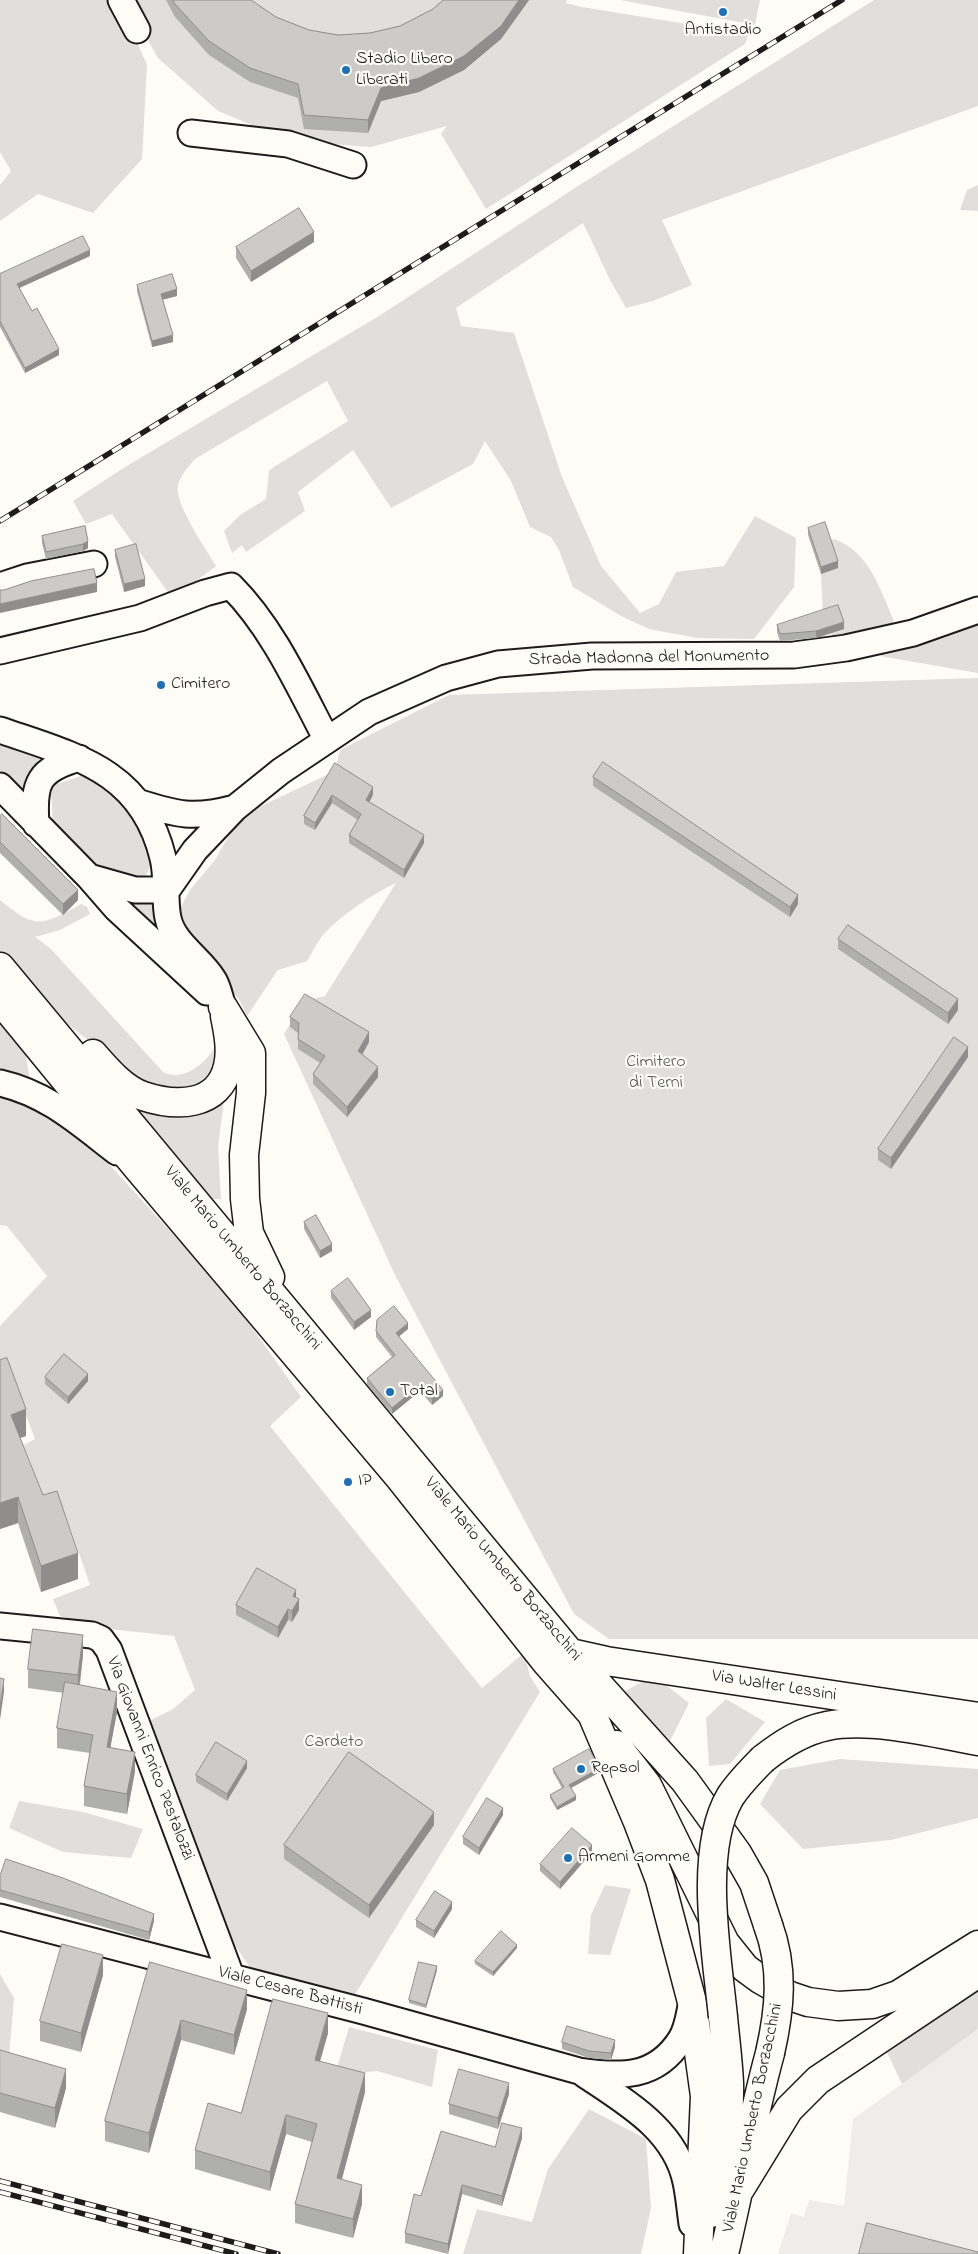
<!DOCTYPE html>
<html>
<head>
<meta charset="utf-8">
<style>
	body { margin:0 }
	canvas { display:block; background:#fdfcf7 }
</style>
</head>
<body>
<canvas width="978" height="2254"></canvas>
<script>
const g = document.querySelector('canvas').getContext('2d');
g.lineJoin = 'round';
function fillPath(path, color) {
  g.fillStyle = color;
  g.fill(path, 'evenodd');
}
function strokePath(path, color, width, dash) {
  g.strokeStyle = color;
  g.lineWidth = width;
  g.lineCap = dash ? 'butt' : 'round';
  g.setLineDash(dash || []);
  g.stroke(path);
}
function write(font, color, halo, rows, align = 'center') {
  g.font = font + ' "Indie Flower",sans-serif';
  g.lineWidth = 4.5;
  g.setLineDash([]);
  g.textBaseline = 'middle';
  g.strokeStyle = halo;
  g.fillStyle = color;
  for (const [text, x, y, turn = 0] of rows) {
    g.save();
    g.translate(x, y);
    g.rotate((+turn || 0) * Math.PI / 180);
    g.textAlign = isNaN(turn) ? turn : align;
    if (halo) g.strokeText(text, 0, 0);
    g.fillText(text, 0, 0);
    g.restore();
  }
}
fillPath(new Path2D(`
	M978,2029V2254H778L791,2213L804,2217L809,2200L844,2206L853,2119Z`), '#eeede9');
fillPath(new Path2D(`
	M0,0H118L147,65L142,159L93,213L38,194L0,221V185L11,171L0,152Z
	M125,0H567L566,3L582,7L748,34L745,44L486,209L441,134L447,126L371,147L291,141L218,111L158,58Z
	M620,0H760L755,25Z
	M874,0H978V106L662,220L692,285L653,301L626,308L610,280L583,223L456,308L461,326L514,333L562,477L601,566L640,613L659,604L676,572L724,566L755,516L796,538L794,587L754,639L697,638L649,629L621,616L573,587L559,550L551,537L530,527L511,481L485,441L473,464L391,508L353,450L298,492L305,511L246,552L242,545L232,553L224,531L240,515L266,499L269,470L348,421L327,381L195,459C188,467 180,475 178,486C174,503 206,549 216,566L195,582L170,595L112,514L86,524L73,501L125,467L379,316L578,186Z
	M978,185V211L960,210L967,190Z
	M834,539C869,551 880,589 894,621L882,630L836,643L823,617L821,574L838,568L829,541Z
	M978,610V673L880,656L930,622Z
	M978,678V1639H609L574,1614L396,1277L284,1034L304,1001L325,996L396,883C371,895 342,914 323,935C317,942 312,953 307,961L278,970L247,1016L240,1001L185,936L177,914L190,890L215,860L240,816L335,771L340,750L449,695Z
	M0,738L47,758L26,793L0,770Z
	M90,773L137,807L157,853L146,875L135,885L101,884L53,827L51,786Z
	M117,895L152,905L153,915L162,938Z
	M0,900C36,930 42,926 81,904L87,907L90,914L60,930L35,937L51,949L163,1072C184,1083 207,1062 217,1044L219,1059L209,1084L172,1097L117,1072L88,1040L38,1001L0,957Z
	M0,1018L25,1051L30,1081L0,1072Z
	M0,1091L11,1094L87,1140L232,1299L301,1397L270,1426L482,1688L524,1653L530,1676L540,1692L354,1996L251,1969L232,1941L190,1825L149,1721L173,1709L195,1690L174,1636L100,1628L60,1616L53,1599L90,1585L64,1510L51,1514L24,1445L35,1439L13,1381L0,1380V1326L47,1276L7,1226L0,1225Z
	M225,1093L218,1146L221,1199H208L175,1171L137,1105Z
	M653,1675L689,1703L667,1747L624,1692Z
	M726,1699L765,1722L730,1764L709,1766L706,1718Z
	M840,1759L978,1769V1818L891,1840L803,1849L760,1804L780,1770Z
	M19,1801L83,1812L143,1829L131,1858L63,1852L9,1828Z
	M605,1885L631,1889L610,1955L588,1954L591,1915Z
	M0,1974L14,1998L9,2056L0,2050Z
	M978,1991V2029L902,2084L885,2048Z
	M349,2027L438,2050L432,2087L377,2071L335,2075Z
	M589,2109L646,2139L651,2208L641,2254H463L477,2209L532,2222L548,2169Z`), '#e0dfdb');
const minor = new Path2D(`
	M121,0L137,30
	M191,133L288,144L353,165
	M0,586L27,577L94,564
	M0,651L140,618L205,593L231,586C273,628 299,687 327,740
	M0,730C75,756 142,770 163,858C168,877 164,901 168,918C173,943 200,958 213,979C218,986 220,998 223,1007
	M0,786L89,877L116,908L207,992
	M137,802C178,815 193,819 235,808
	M36,824C33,782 38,770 79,758
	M89,877L135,890H167L195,850L235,808L281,771L369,712L446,678L498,664L592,656L794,655L846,648L913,633L978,610
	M0,1083C48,1094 79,1123 117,1152
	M0,1626L92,1635L101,1639L109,1650L231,1976
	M0,1917L363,2011L579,2071C620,2077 656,2079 681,2039C688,2028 689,2014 692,2002
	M584,2074C625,2102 675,2129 686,2182C689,2196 690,2210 692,2224`);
const major = new Path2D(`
	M0,967L570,1653L685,1781L737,1853L754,1883L768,1925
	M0,1000L136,1166L400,1478L547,1663L592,1714L638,1822L660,1880L692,2002L705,2096L698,2254
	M223,1007L251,1053V1093L244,1155L245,1199L249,1233L270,1277
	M93,1054C107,1070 123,1089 143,1096C176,1107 219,1107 228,1066C232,1050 228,1031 225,1016
	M570,1653L606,1661L978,1717
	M616,1745L647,1785L725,1943L745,1968L760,1979L790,1996L808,2002L838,2006L872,2004L898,1995L978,1945
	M763,1759C782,1744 802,1731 827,1726C870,1717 934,1733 978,1741
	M740,2189L789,2109L818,2080L978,1973
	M711,2213C722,2171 730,2126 729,2083C728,2061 725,2038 723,2017
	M724,2254C740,2187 752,2119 770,2053`);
strokePath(minor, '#1c1c1c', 29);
strokePath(major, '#1c1c1c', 31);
strokePath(minor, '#fdfcf7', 25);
strokePath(major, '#fdfcf7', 28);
const rail = new Path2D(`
	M0,521L842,0
	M0,2181L278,2254
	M0,2192L236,2254`);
strokePath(rail, '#1c1c1c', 5.5);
strokePath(rail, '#fdfcf7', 4, [11]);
const majorBridge = new Path2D(`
	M768,1925C784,1968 780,2009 770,2053
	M723,2017C717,1955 698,1852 730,1797C739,1783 751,1771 763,1759`);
strokePath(majorBridge, '#1c1c1c', 31, []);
strokePath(majorBridge, '#fdfcf7', 28);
fillPath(new Path2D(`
	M166,0H251L276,17L309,30L338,35L370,33L400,26L433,9L443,0H529L501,39L464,70L419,92L381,101L368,133L304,129L298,98L250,82L209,55L175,17Z
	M314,242L251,282L236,258V247Z
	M90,256L19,288L32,311L59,355L25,373L0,327V274Z
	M137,285L177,296L162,300L173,342L152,347L137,291Z
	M85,526L88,548L83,551L46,559L42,543V536Z
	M808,528L838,568L821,574L808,535Z
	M115,550L145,586L124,592L115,557Z
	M777,625L844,629L816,638L780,641L777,632Z
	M335,763L373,795L369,802L424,843L404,878L349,843V835L358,820L332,803L315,830L304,824V816Z
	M593,777L798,904L790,917L593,786Z
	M0,816L78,900L63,915L0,853Z
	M838,939L958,1010L948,1024L838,949Z
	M290,1017L369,1042L362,1055L378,1077L347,1117L313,1084V1074L320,1063L298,1049V1033L290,1027Z
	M968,1057L891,1169L878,1160V1149Z
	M304,1222L332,1251L320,1258L304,1229Z
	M331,1291L371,1317L354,1330L331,1298Z
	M408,1329L399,1336L443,1396L432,1405L420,1391L392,1414L367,1384V1378L392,1357L376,1337V1331Z
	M0,1360L26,1436L20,1438L43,1495L78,1579L41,1592L18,1523L0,1529Z
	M45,1377L88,1381L68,1404L45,1384Z
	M236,1605L299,1610L292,1622L288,1620L278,1638L236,1615Z
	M83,1655L80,1685L117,1712L110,1747L135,1771L127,1814L84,1806V1786L90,1753L57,1748V1728L64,1693L28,1688V1669Z
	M247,1768L227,1801L196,1782V1775Z
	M553,1769L600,1772L571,1788L576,1800L557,1810L550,1798V1795L562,1788L553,1772Z
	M503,1815L479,1855L463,1844V1837Z
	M434,1825L369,1918L284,1859V1845Z
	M592,1852L560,1889L540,1871V1864Z
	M0,1876L154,1921L149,1940L0,1897Z
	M452,1909L434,1938L416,1927V1920Z
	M517,1948L493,1976L475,1964V1961Z
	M150,1962L247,2009L234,2055L181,2040L149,2153L105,2141V2121Z
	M437,1970L426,2008L409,2003V2000Z
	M103,1975L81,2052L40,2041V2021Z
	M328,2033L320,2061L365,2092L342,2179L362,2204L353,2238L295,2223V2204L312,2142L286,2134L270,2191L195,2169V2150L241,2113Z
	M562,2042L615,2047L611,2060L589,2058L562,2049Z
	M0,2050L66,2088L55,2128L0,2112Z
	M509,2094L498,2129L449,2114V2104Z
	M522,2138L502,2206L462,2194L448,2254L405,2243V2233L421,2196L495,2147Z`), '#afafac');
fillPath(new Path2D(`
	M519,0H529L501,39L464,70L419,92L381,101L368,133V120L381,88Z
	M314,232V242L251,282V271Z
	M90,250V256L17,289V284Z
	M177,289V296L161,300V294Z
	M173,335V342L152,347V341Z
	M59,349V355L25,373V368Z
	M88,541V548L83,551V544Z
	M838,561V568L821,574V567Z
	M145,579V586L124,592V584Z
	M97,583V592L0,613V604Z
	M844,622V629L816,638V631Z
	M373,787V795L366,808V800Z
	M332,795V803L315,830V823Z
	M424,835V843L404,878V870Z
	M78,890V900L63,915V904Z
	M798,895V904L790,917V907Z
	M958,999V1010L948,1024V1013Z
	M369,1032V1042L358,1062V1051Z
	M968,1047V1057L891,1169V1158Z
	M378,1067V1077L347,1117V1107Z
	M332,1244V1251L320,1258V1251Z
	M371,1310V1317L354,1330V1322Z
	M408,1323V1329L396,1339V1333Z
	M88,1374V1381L68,1404V1397Z
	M420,1385V1391L392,1414V1408Z
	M443,1390V1396L432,1405V1399Z
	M26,1409V1436L11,1441V1415Z
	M18,1497V1523L0,1529V1503Z
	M78,1553V1579L41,1592V1566Z
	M296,1590V1601L293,1596Z
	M299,1599V1610L292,1622V1611Z
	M288,1609V1620L278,1638V1627Z
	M83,1635V1655L78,1695V1675Z
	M4,1679V1692L0,1720V1707Z
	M117,1692V1712L107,1766V1747Z
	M135,1752V1771L127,1814V1794Z
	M247,1761V1768L227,1801V1794Z
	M600,1768V1772L569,1789V1785Z
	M576,1796V1800L557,1810V1807Z
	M503,1808V1815L479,1855V1848Z
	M434,1812V1825L369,1918V1905Z
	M592,1845V1852L560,1889V1882Z
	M452,1902V1909L434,1938V1931Z
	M154,1914V1921L149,1940V1932Z
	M517,1945V1948L493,1976V1972Z
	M103,1955V1975L81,2052V2033Z
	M437,1966V1970L426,2008V2005Z
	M247,1990V2009L234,2055V2035Z
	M328,2013V2033L315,2079V2060Z
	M181,2020V2040L149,2153V2133Z
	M615,2040V2047L611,2060V2053Z
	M66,2069V2088L55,2128V2108Z
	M365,2073V2092L337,2197V2178Z
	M509,2083V2094L498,2129V2118Z
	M286,2115V2134L270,2191V2172Z
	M522,2128V2138L502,2206V2196Z
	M362,2185V2204L353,2238V2219Z
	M462,2185V2194L448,2254V2244Z`), '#8f8e8c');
const building = new Path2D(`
	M173,0H251L276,17L309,30L338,35L370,33L400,26L433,9L443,0H519L501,26L464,56L419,78L381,88L368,120L304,115L298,84L250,68L209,41L175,4Z
	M299,208L314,232L251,271L236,247Z
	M83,236L90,250L17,284L32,311L37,308L59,349L25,368L0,321V274Z
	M172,274L177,289L161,294L173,335L152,341L137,285Z
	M825,522L838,561L821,567L808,528Z
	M85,526L88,541L83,544L46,552L42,536Z
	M136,544L145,579L124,584L115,550Z
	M94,569L97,583L0,604V590H4L31,581Z
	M838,605L844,622L816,631L780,634L777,625Z
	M603,762L798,895L790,907L593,777Z
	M335,763L373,787L366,800L424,835L404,870L349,835L361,814L332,795L315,823L304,816Z
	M2,814L78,890L63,904L0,842V816Z
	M848,925L958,999L948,1013L838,939Z
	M305,994L369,1032L358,1051L378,1067L347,1107L313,1074L325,1056L298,1039L299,1023L290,1017Z
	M954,1037L968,1047L891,1158L878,1149Z
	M316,1215L332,1244L320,1251L304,1222Z
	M348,1278L371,1310L354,1322L331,1291Z
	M394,1306L408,1323L396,1333L443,1390L432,1399L420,1385L392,1408L367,1378L395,1355L376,1331L377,1320Z
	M64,1354L88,1374L68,1397L45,1377Z
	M7,1358L26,1409L11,1415L43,1495L57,1491L78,1553L41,1566L18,1497L0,1503V1360Z
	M257,1568L296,1590L293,1596L299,1599L292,1611L288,1609L278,1627L236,1605Z
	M33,1629L83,1635L78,1675L28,1669Z
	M0,1678L4,1679L0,1707Z
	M65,1682L117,1692L107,1747L135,1752L127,1794L84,1786L93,1735L57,1728Z
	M216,1742L247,1761L227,1794L196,1775Z
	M589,1749L600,1768L569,1785L576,1796L557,1807L550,1795L564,1787L553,1769Z
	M349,1752L434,1812L369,1905L284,1845Z
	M487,1798L503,1808L479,1848L463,1837Z
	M572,1828L592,1845L560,1882L540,1864Z
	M6,1859L63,1878L154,1914L149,1932L0,1890V1876Z
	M435,1891L452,1902L434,1931L416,1920Z
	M501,1931L517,1945L493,1972L475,1961Z
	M62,1944L103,1955L81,2033L40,2021Z
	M150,1962L247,1990L234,2035L181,2020L149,2133L105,2121Z
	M419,1962L437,1966L426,2005L409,2000Z
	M273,1999L328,2013L315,2060L365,2073L337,2178L362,2185L353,2219L295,2204L317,2124L286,2115L270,2172L195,2150L208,2103L241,2113Z
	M567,2026L615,2040L611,2053L589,2051L562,2042Z
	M0,2050L66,2069L55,2108L0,2093Z
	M459,2069L509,2083L498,2118L449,2104Z
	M502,2123L522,2128L502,2196L462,2185L448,2244L405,2233L414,2194L421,2196L441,2131L495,2147Z
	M867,2223L978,2252V2254H859Z`);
fillPath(building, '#cccbc8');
strokePath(building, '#8f8e8c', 1);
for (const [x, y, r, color] of [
	[723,12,5,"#1f6fb2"],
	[346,70,5,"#1f6fb2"],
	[161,685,5,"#1f6fb2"],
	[390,1392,5,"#1f6fb2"],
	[348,1482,5,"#1f6fb2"],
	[581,1769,5,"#1f6fb2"],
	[568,1858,5,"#1f6fb2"]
]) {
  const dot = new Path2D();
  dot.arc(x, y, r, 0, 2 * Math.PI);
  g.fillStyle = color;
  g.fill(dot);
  strokePath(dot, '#fdfcf7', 2);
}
write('18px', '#1c1c1c', '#fdfcf7', [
	["Antistadio",723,31,"center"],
	["Stadio Libero",356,60],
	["Liberati",356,81],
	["Cimitero",171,685],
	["Total",400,1392],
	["IP",358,1482],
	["Repsol",591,1769],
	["Armeni Gomme",578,1858]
], 'left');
write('18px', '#1c1c1c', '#fdfcf7', [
	["Strada Madonna del Monumento",649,659,-1],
	["Viale Mario Umberto Borzacchini",242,1259,50],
	["Viale Mario Umberto Borzacchini",502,1570,50],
	["Via Walter Lessini",774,1687,9],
	["Via Giovanni Enrico Pestalozzi",149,1759,69],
	["Viale Cesare Battisti",290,1992,15],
	["Viale Mario Umberto Borzacchini",754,2118,-78]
]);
write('18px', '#575655', '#fdfcf7', [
	["Cimitero",656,1063],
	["di Terni",656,1084],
	["Cardeto",334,1743]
]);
</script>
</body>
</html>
